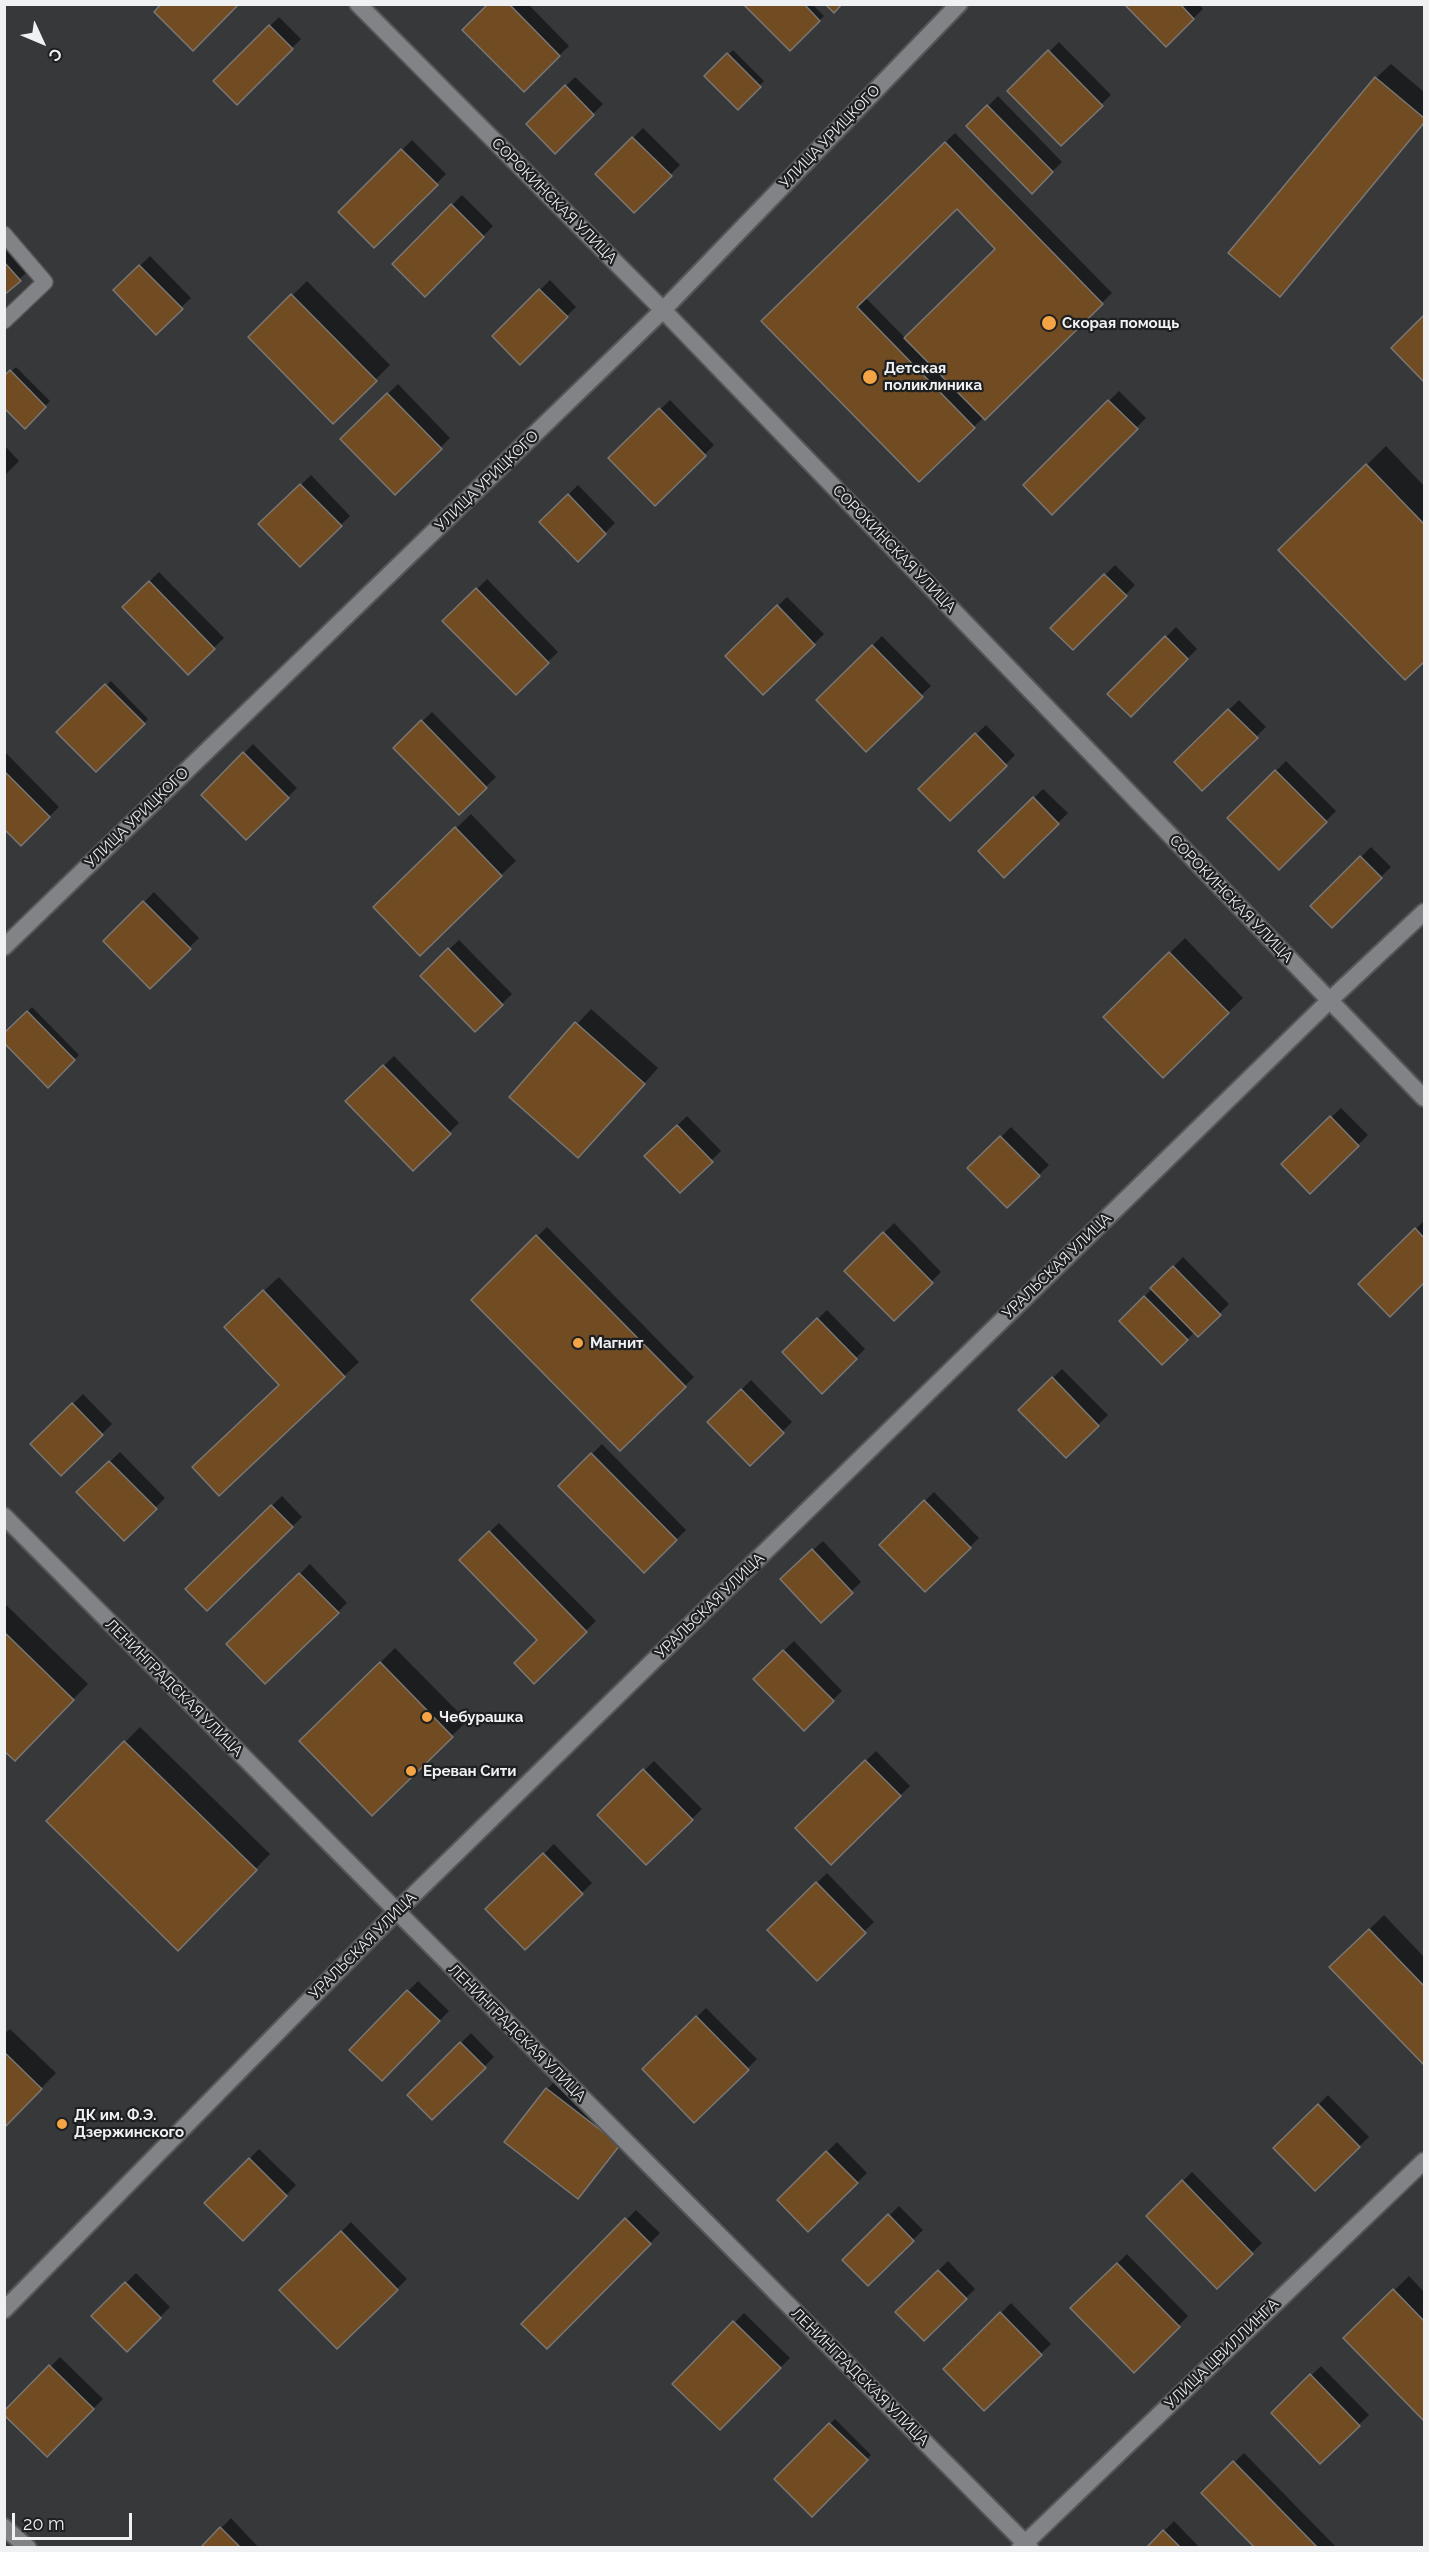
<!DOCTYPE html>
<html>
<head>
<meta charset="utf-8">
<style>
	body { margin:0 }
	#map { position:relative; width:1429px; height:2552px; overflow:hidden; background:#36383a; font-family:Raleway,sans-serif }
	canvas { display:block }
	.frame { position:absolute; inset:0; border:6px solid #f0f1f2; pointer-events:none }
	.north { position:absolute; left:12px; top:12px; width:60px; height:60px; -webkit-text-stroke:4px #1e1f20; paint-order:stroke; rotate:134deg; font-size:16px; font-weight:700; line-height:24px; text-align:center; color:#f0f1f2 }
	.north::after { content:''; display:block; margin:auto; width:21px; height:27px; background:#f0f1f2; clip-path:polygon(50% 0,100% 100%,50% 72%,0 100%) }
	.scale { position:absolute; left:12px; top:2513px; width:120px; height:27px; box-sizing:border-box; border:3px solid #f0f1f2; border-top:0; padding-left:8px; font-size:18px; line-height:21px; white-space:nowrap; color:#f0f1f2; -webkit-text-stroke:4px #1e1f20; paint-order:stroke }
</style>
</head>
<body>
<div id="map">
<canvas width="1429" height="2552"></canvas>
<div class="frame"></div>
<div class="north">С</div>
<div class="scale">20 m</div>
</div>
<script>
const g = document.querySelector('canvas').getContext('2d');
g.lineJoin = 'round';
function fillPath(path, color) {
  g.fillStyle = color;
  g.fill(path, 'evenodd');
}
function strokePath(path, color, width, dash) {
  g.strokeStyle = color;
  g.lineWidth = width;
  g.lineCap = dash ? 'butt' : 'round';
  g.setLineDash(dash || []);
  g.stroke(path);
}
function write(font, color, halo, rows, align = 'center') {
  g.font = font + ' Raleway,sans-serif';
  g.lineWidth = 4.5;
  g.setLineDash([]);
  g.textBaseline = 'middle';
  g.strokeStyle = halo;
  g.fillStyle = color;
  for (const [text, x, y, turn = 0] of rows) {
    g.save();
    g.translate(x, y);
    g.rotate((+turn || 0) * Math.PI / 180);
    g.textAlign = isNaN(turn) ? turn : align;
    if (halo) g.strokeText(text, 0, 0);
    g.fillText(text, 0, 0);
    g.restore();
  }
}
fillPath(new Path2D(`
	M490,4H528L569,46L524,90Z
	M745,4H812L824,16L790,49Z
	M1126,4H1199L1203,9L1166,45Z
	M279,17L301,39L237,103L215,81Z
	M1059,42L1111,95L1061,144L1010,91Z
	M733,50L764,81L738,107L706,76Z
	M1391,64L1424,92V124L1280,295L1376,78Z
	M575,77L603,104L555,152L528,124Z
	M998,96L1062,162L1032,192L968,126Z
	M643,128L680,165L634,211L597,174Z
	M955,133L1112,293L919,480L763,321ZM957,207L997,249L906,339L865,297Z
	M412,140L446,174L374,246L340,212Z
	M462,195L493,226L425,295L394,264Z
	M4,230L35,265L4,293Z
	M150,256L191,298L156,332L115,290Z
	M550,280L576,307L520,362L495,336Z
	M307,281L390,365L333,422L250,337Z
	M1424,317V380L1393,348Z
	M16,367L50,401L25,426L4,378Z
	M398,384L450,438L395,492L342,439Z
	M1119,391L1146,418L1052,513L1025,485Z
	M670,400L714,445L655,504L610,458Z
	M4,445L19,461L4,476Z
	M1386,446L1424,486V660L1405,678L1280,550Z
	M311,475L350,516L300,565L260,525Z
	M578,485L615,523L578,560L541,522Z
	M1115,565L1135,585L1073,648L1053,628Z
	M159,572L224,638L188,673L124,607Z
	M487,579L558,652L516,693L445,621Z
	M787,597L824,634L763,693L727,656Z
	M1176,627L1197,649L1131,715L1110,694Z
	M882,636L931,686L866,749L818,700Z
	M111,681L148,719L96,770L58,732Z
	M1239,700L1266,727L1202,789L1176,762Z
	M432,712L496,777L459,813L395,748Z
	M986,725L1015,755L950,819L920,789Z
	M253,744L297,788L246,838L203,795Z
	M4,751L59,807L21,844L4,827Z
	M1286,761L1336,811L1279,868L1229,818Z
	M1043,789L1068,813L1004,876L980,851Z
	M471,814L516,861L501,875L390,892Z
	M1371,847L1391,867L1332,926L1312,906Z
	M154,892L199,938L150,986L105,941Z
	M1185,938L1243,998L1163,1076L1105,1017Z
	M459,940L512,994L475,1030L422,976Z
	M32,1007L79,1055L48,1086L4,1035Z
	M591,1009L658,1068L592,1142L511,1097Z
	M394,1056L459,1123L413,1168L347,1101Z
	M1341,1108L1368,1135L1310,1192L1283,1164Z
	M687,1116L721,1151L680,1191L646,1156Z
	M1011,1127L1049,1165L1007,1206L970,1168Z
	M1424,1221V1281L1390,1314L1360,1284Z
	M894,1223L941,1272L894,1319L846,1271Z
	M547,1227L694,1377L620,1449L473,1300Z
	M1183,1257L1229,1304L1198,1335L1195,1332L1162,1363L1121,1321Z
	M279,1277L359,1362L344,1376L280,1385L240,1313Z
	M827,1310L865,1349L822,1391L784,1352Z
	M1062,1369L1108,1415L1066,1456L1020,1410Z
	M751,1380L792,1422L750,1464L709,1422Z
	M83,1394L112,1424L61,1474L32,1444Z
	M602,1444L686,1530L644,1571L560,1486Z
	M120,1452L165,1498L124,1539L79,1492Z
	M934,1492L979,1538L925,1590L881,1545Z
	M282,1496L302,1517L207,1609L188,1589Z
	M499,1523L596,1621L534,1681L539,1640L461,1560Z
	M823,1541L861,1582L821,1621L792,1569Z
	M310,1564L347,1603L266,1682L228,1644Z
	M4,1603L88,1684L15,1759L4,1749Z
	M794,1641L842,1691L804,1729L755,1679Z
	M395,1648L467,1721L372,1814L301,1741Z
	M140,1727L270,1854L178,1948L48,1821Z
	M876,1751L910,1786L831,1863L797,1828Z
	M654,1761L702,1809L647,1863L599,1815Z
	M554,1844L592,1883L525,1948L487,1909Z
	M827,1873L874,1922L817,1978L769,1930Z
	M1384,1915L1424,1957V2063L1331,1967Z
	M418,1981L449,2011L382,2079L351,2050Z
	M706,2008L757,2059L694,2121L644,2069Z
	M10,2029L56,2073L4,2126V2034Z
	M471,2033L494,2057L432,2118L409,2095Z
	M557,2079L628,2134L578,2197L547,2089Z
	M1328,2095L1369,2137L1315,2189L1275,2148Z
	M837,2142L867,2173L808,2230L779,2200Z
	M259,2149L296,2185L243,2239L206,2203Z
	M1192,2172L1262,2243L1217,2287L1148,2216Z
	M899,2206L923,2230L868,2284L844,2260Z
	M636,2210L660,2233L547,2347L523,2324Z
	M351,2222L407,2279L338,2347L282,2290Z
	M1127,2254L1188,2316L1134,2371L1072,2308Z
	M948,2261L975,2289L924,2339L897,2312Z
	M136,2273L170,2307L127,2350L93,2316Z
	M1409,2276L1424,2292V2419L1346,2338Z
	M1011,2303L1051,2344L984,2409L945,2369Z
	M744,2313L790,2358L720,2428L674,2384Z
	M60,2357L103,2399L47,2455L4,2413Z
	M1321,2366L1369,2415L1320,2462L1273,2413Z
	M835,2419L871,2455L812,2515L776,2479Z
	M1244,2453L1337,2548H1257L1203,2493Z
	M231,2518L259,2548H202Z
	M1174,2521L1200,2548H1148L1164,2531Z`), '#0007');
const building = new Path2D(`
	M161,4H239L193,51L154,12Z
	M488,4H509L560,56L524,92L462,30Z
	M743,4H804L820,21L790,51Z
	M825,4H842L834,13Z
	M1124,4H1180L1194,19L1166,47Z
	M269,25L293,49L237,105L213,81Z
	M1048,50L1103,106L1061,146L1007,91Z
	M727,53L761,87L738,110L704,76Z
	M1375,77L1424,118V123L1280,297L1228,253Z
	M565,85L594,115L555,154L526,124Z
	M987,105L1053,172L1032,194L966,126Z
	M632,137L672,176L634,213L595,174Z
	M945,142L1103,304L985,420L904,338L995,249L957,209L857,307L975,428L919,482L761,321Z
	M401,149L438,185L374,248L338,212Z
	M451,204L484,237L425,297L392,264Z
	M4,262L21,281L4,295Z
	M139,265L183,309L156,335L113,290Z
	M539,289L568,317L520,365L492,336Z
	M291,294L377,381L333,424L248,337Z
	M1424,315V382L1391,348Z
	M10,370L46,407L25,429L4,408V376Z
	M387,393L442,449L395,495L340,439Z
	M1108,400L1138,429L1052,515L1023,485Z
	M659,408L706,456L655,506L608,458Z
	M1366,464L1424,524V662L1405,680L1278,550Z
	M300,484L342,526L300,567L258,524Z
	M568,494L606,534L578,562L539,522Z
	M1104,574L1127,596L1073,650L1050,628Z
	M149,581L215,649L188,675L122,607Z
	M476,588L549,663L516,695L442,621Z
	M777,605L815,645L763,695L725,656Z
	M1165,636L1188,659L1131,717L1107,694Z
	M872,645L923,697L866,752L816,700Z
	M105,684L145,724L96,772L56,732Z
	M1228,709L1258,738L1202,791L1174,762Z
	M421,720L487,788L459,815L393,748Z
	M975,733L1007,766L950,821L918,789Z
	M243,752L289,798L246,840L201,795Z
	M1275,770L1327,822L1279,870L1227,818Z
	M4,771L50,817L21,846L4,829Z
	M1033,797L1059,824L1004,878L978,851Z
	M455,827L502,876L420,956L373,907Z
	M1360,856L1382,878L1332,928L1310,906Z
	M143,901L191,949L150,989L103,941Z
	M448,948L503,1005L475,1032L420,976Z
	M1169,952L1229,1013L1163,1078L1103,1017Z
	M27,1011L75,1060L48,1088L4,1043V1033Z
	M575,1022L645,1084L578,1158L509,1097Z
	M383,1065L451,1134L413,1171L345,1101Z
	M1330,1116L1359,1146L1310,1194L1281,1164Z
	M677,1125L713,1162L680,1193L644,1156Z
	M1000,1136L1040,1176L1007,1208L967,1168Z
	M1415,1228L1424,1238V1283L1390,1317L1358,1284Z
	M883,1232L933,1283L894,1321L844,1271Z
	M536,1235L686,1387L620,1451L471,1300Z
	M1173,1266L1221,1315L1198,1337L1150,1288Z
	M263,1290L345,1377L219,1496L192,1467L279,1385L224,1327Z
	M1144,1296L1188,1340L1162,1365L1119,1321Z
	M817,1318L857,1359L822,1394L782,1352Z
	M1052,1377L1099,1426L1066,1458L1018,1410Z
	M741,1389L784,1433L750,1466L707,1422Z
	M72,1403L103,1435L61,1476L30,1444Z
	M591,1453L677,1540L644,1573L558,1486Z
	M109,1461L157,1509L124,1541L76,1492Z
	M924,1500L971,1548L925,1592L879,1545Z
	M271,1505L293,1527L207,1611L185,1589Z
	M489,1531L587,1632L534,1684L514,1663L537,1640L459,1560Z
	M812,1549L853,1593L821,1623L780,1579Z
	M299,1573L339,1613L265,1684L226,1644Z
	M4,1632L74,1700L15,1761L4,1751Z
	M783,1650L834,1701L804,1731L753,1679Z
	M380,1662L453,1737L372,1816L299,1741Z
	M124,1741L257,1870L178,1951L46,1821Z
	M865,1760L901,1796L831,1865L795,1828Z
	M643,1769L693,1820L646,1865L597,1815Z
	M543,1853L583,1894L525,1950L485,1909Z
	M816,1882L866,1933L817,1981L767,1930Z
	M1369,1929L1424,1986V2065L1329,1967Z
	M407,1990L440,2021L382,2081L349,2050Z
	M696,2016L749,2070L694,2123L642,2069Z
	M460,2042L486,2068L432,2120L407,2095Z
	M4,2052L42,2089L4,2128Z
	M546,2088L620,2145L578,2199L504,2142Z
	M1318,2104L1360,2147L1315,2191L1273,2148Z
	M826,2151L858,2183L808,2232L777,2200Z
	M249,2158L287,2196L243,2241L204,2203Z
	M1182,2180L1253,2254L1217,2289L1146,2216Z
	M888,2214L914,2241L868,2286L842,2260Z
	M625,2218L651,2244L547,2349L521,2324Z
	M341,2231L398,2290L337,2349L279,2290Z
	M1117,2263L1180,2327L1134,2373L1070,2308Z
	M938,2270L967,2299L924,2341L895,2312Z
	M125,2282L161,2318L127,2352L91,2316Z
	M1393,2289L1424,2321V2421L1343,2338Z
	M1000,2312L1042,2355L984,2411L943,2369Z
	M733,2321L781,2368L720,2430L672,2384Z
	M49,2365L94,2409L47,2457L4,2415V2411Z
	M1310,2374L1360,2426L1320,2464L1271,2413Z
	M829,2423L868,2460L812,2517L774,2479Z
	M1233,2461L1318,2548H1255L1201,2493Z
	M220,2527L241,2548H200Z
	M1163,2530L1181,2548H1146Z`);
fillPath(building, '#714c23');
strokePath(building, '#7a7774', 1.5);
const service = new Path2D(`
	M4,234L45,282L4,321`);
const minor = new Path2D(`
	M358,4L663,310L1424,1098
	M4,947L663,310L959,4
	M4,1516L1030,2548
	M4,2527L28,2548`);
const tertiary = new Path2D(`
	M4,2310L396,1912L1329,1001L1424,912
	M1020,2548L1424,2161`);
strokePath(service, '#545657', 18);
strokePath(minor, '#545657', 20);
strokePath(tertiary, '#545657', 20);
strokePath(service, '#818386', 15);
strokePath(minor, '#818386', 16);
strokePath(tertiary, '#818386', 16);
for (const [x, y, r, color] of [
	[1049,323,8,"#f4a444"],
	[870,377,8,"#f4a444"],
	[578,1343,6,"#f4a444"],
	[427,1717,6,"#f4a444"],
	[411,1771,6,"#f4a444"],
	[62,2124,6,"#f4a444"]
]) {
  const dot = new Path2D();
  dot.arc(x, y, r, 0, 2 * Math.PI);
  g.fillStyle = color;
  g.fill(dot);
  strokePath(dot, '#1e1f20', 2);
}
write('15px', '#f0f1f2', '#1e1f20', [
	["УЛИЦА УРИЦКОГО",830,137,-46],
	["СОРОКИНСКАЯ УЛИЦА",554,201,45],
	["УЛИЦА УРИЦКОГО",487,481,-44],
	["СОРОКИНСКАЯ УЛИЦА",894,549,46],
	["УЛИЦА УРИЦКОГО",137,818,-44],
	["СОРОКИНСКАЯ УЛИЦА",1231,899,46],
	["УРАЛЬСКАЯ УЛИЦА",1057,1266,-44],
	["УРАЛЬСКАЯ УЛИЦА",710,1606,-44],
	["ЛЕНИНГРАДСКАЯ УЛИЦА",174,1688,45],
	["УРАЛЬСКАЯ УЛИЦА",363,1946,-45],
	["ЛЕНИНГРАДСКАЯ УЛИЦА",517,2033,45],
	["УЛИЦА ЦВИЛЛИНГА",1222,2354,-44],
	["ЛЕНИНГРАДСКАЯ УЛИЦА",860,2377,45]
]);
write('bold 15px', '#f0f1f2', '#1e1f20', [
	["Скорая помощь",1062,323],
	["Детская",884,368],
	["поликлиника",884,385],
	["Магнит",590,1343],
	["Чебурашка",439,1717],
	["Ереван Сити",423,1771],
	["ДК им. Ф.Э.",74,2115],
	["Дзержинского",74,2132]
], 'left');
</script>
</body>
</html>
